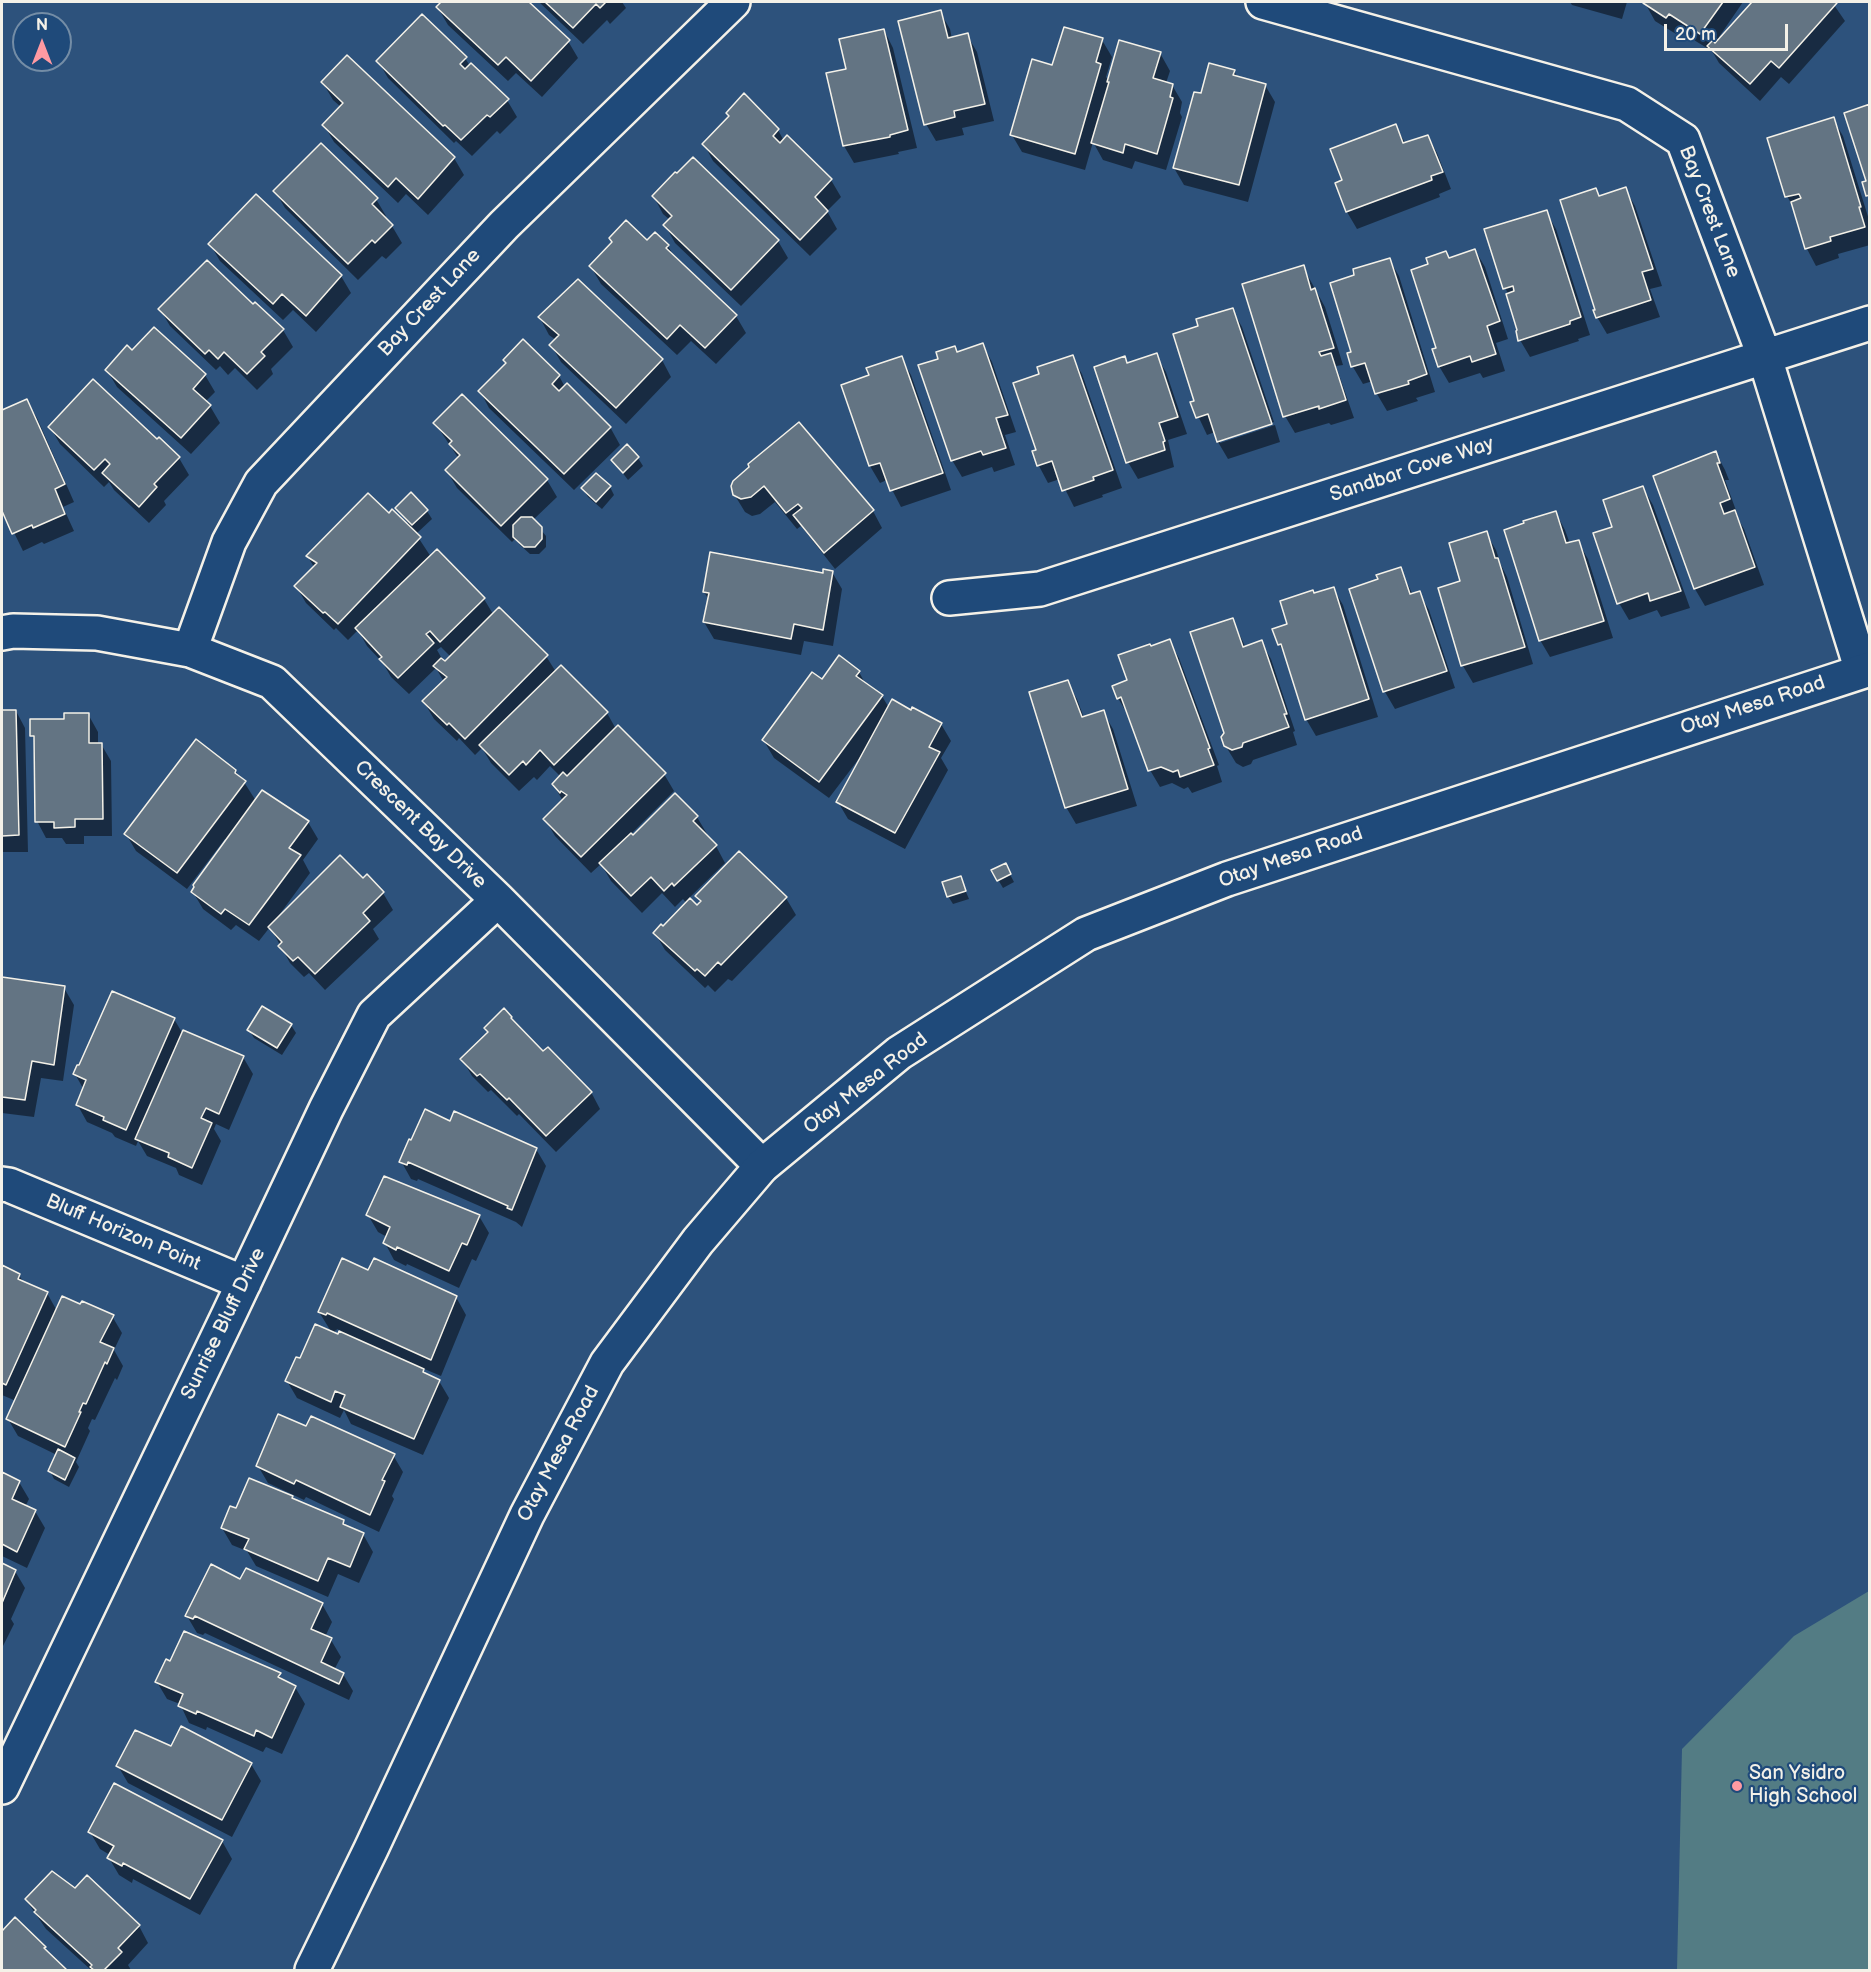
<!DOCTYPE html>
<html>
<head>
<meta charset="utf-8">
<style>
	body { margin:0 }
	#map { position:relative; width:1871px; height:1972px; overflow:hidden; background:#2d527c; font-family:"Balsamiq Sans",sans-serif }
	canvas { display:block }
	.frame { position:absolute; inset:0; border:3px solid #f4f1e8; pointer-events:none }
	.north { position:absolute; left:12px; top:12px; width:60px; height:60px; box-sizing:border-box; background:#1f4a7a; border:2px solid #748da6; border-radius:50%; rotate:0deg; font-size:16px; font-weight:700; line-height:24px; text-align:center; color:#f4f1e8 }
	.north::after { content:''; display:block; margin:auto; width:21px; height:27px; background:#ff9aa2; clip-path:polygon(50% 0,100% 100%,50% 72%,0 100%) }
	.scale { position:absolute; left:1664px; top:24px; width:124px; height:27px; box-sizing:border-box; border:3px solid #f4f1e8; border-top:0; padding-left:8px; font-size:18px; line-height:21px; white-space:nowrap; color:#f4f1e8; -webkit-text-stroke:4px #1f4a7a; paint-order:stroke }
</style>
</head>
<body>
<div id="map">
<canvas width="1871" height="1972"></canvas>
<div class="frame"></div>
<div class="north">N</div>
<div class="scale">20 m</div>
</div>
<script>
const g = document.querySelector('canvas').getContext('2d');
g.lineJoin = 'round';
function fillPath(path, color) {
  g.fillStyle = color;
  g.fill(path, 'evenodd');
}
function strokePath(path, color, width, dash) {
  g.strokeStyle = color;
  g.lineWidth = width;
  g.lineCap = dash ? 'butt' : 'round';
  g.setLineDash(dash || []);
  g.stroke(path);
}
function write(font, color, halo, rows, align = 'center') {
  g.font = font + ' "Balsamiq Sans",sans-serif';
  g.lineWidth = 4.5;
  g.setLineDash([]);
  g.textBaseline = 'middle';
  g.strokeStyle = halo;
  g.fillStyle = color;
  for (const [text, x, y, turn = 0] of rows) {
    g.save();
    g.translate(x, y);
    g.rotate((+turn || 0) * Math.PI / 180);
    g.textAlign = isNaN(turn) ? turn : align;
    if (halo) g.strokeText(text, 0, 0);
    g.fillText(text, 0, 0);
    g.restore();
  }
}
fillPath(new Path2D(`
	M1869,1591V1970H1677L1682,1749L1794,1636Z`), '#537c84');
fillPath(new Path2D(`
	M444,2H527L568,41L578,58L542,97L516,73L508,81L448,25L438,8Z
	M539,2H622L626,8L610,24L607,20L583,44Z
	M1570,2H1627L1622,19L1572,5Z
	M1646,2H1743L1719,37L1721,38L1754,2H1832L1845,21L1789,84L1781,77L1760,101L1719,63L1712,51L1679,31L1676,34L1655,21L1645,3Z
	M940,12L950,29L952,39L967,35L977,52L994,121L962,128L964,135L936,141L926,124Z
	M884,30L893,48L917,148L898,152L899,154L854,163L844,146L848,70Z
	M1102,40L1112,57L1106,77L1109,81L1160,53L1170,71L1166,83L1172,85L1182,102L1180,113L1182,117L1166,170L1135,161L1132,169L1103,160L1093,142L1085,170L1022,152L1012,135L1053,67Z
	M465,58L470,66L507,100L517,117L500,134L497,131L472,156L456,141L454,143L388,78L378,61Z
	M1234,71L1238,78L1265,85L1275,102L1248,202L1184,185L1174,168L1202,95Z
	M323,83L454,158L464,175L428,215L406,194L398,203L334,142L324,125L341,107L333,100Z
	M1833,119L1843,136L1870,223L1868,225L1870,245L1838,254L1839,258L1816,266L1807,249L1795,210L1787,196Z
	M1395,126L1406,144L1428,136L1437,153L1451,189L1439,194L1440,197L1357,229L1347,212L1343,181Z
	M778,130L784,141L831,180L841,197L827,211L837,229L810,256L713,161L704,144Z
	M677,175L778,241L788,258L741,306L675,243L665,225L670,220L663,214L654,197Z
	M1625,189L1635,206L1662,286L1650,289L1660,317L1607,334L1597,317L1596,190L1600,197Z
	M275,191L376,199L386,216L384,218L392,226L402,243L386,259L382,256L358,280L285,208Z
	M1546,212L1556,229L1590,335L1578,339L1579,341L1530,357L1520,340L1519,331L1508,295L1486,230Z
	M655,234L668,246L675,258L736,316L746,333L716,364L691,341L677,355L601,284L591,267L647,242Z
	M210,244L341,276L351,293L316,332L293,310L283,320L220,261Z
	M1475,250L1485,267L1508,339L1496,343L1505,371L1483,378L1480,373L1449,383L1439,366L1438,348L1449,259Z
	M1389,259L1399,276L1435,392L1416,398L1418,401L1387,411L1377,394L1373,381L1363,384L1353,367L1349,354L1353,353L1356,276Z
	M1303,267L1325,307L1343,365L1336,366L1354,418L1331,425L1329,423L1295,433L1285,416Z
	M253,306L283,330L293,347L271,369L273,374L257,390L235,368L228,375L220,366L216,370L170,326L160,309Z
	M1232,309L1242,327L1274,422L1220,440V443L1275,425L1280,442L1228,459L1218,442L1215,432L1207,435L1192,403L1196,402Z
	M540,318L662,360L671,377L626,424L561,362L551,345L556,340L549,335Z
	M983,345L992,362L1016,432L1005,435L1015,465L994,472L992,467L962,477L952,460L958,353Z
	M132,352L205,375L215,392L205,402L210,406L220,423L191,454L117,387L107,370Z
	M1156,355L1166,372L1187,434L1168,440L1174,467L1138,479L1128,462L1127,364Z
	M1072,357L1082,374L1122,488L1102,495L1103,497L1074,507L1060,479L1048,483L1039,466L1034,452L1038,451L1041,375Z
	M901,358L911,375L951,490L901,507L887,480L880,483L870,466L843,386L871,376Z
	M559,376L565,387L610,427L620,445L574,490L489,408L480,391Z
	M27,401L37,418L74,502L63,507L74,531L44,544L42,542L23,551L2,508V412Z
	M435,423L547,480L557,497L533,520L546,536V547L539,554H530L520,545L516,538L512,542L457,488L447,471L459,459Z
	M50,427L157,441L179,458L189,475L164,501L166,505L149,523L114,490L109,482L104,487L60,444Z
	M1716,453L1725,470L1729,480H1725L1738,516L1737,517L1744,529L1764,585L1705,606L1695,589L1655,477Z
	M638,458L643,466L628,480L613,460Z
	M751,467L873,511L882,528L835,569L801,526L797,529L775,502L760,514L752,516L745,512L734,494Z
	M610,487L614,495L602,509L588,497L583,489Z
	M1643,488L1653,505L1690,608L1661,617L1657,610L1629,620L1619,603L1614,528Z
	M397,508L427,511L432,519L416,534L431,557L437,552L484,599L493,614L546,656L556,672L561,667L607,713L616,729L664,774L674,791L631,834L633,837L697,817L707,834L705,835L716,846L725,863L688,899L697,908L701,903L697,896L786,898L796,915L732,981L728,979L715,992L708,985L705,988L665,950L655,933L663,928L687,904L683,899L675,907L662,893L642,913L611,881L601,864L591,873L555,836L545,819L563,801L553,784L561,777L550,766L537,780L534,777L519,791L491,763L482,748L475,755L459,738L457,741L434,719L424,702L444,682L436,668L409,694L391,677L383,663L367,646L358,630L348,640L336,628L334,630L306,603L296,586L314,567L308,557L389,515L406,525L408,523ZM441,647L451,657L445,664L437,650Z
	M1556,513L1565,530L1570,544L1578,542L1588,559L1613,638L1550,657L1540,640Z
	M1486,533L1496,550L1501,565L1507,577L1533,664L1473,683L1463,666L1440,589L1462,582Z
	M1400,569L1413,595L1419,593L1429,610L1455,688L1395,709L1385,692L1350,590L1379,580Z
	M832,572L842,589L833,646L804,641L801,655L714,639L704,622L709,600L704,592Z
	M1333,588L1343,605L1378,717L1316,736L1306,719L1287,659L1279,644L1289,625L1314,595Z
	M1232,619L1246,648L1261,642L1271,659L1295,731L1293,732L1297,745L1253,760L1251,764L1243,767L1236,763L1225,745Z
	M1169,641L1179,658L1219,765L1217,766L1222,782L1192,793L1188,787L1184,789L1172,783L1160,787L1150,770L1128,715L1118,698L1150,648Z
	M859,672L866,685L882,696L889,708L911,712L941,724L951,741L941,758L948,770L905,849L848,819L838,802L862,757L861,756L829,798L774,758L764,741Z
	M1067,682L1077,699L1084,718L1103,712L1113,729L1137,806L1076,824L1066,807Z
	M2,711H16L25,728L28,852H2Z
	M88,714L98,732V744H101L111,761L112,836H84V844H66L62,838H46L37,821L35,741L32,735Z
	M235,771L244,782L256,801L308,822L318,839L303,860L310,873L274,922L366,876L383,893L393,910L373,929L379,939L325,990L309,973L304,977L290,963L270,927L259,941L236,925L231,930L203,909L193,892L227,841L225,839L187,889L136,851L126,834Z
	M1005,865L1014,882L1003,888L993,871Z
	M960,878L969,899L953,904L948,896Z
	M2,978L64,988L74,1005L63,1081L41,1078L34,1117L2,1113Z
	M511,1018L514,1024L543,1053L591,1092L600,1109L556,1152L519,1114L517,1116L491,1090L488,1092L472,1076L462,1059L489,1033L486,1029Z
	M174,1019L183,1034L243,1057L253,1074L229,1130L216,1124L214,1129L221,1141L202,1185L179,1175L176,1168L147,1156L138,1141L136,1146L115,1137L112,1133L87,1122L77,1104L84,1090L75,1074Z
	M291,1025L296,1033L282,1055L254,1038L249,1030Z
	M451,1123L536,1149L546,1166L522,1227L516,1222L418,1179L417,1181L411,1179L401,1161Z
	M368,1215L479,1216L489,1233L476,1261L472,1259L459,1288L407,1264L406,1266L394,1260L385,1243L387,1237L378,1232Z
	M2,1267L19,1275L24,1283L47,1293L57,1311L112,1316L122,1333L114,1350L123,1366L117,1380L115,1378L95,1420L92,1419L88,1428L90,1431L76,1462L79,1467L69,1487L54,1479L50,1471L57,1455L18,1436L8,1419L16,1401L2,1395Z
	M368,1272L456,1297L466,1315L441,1376L422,1368L426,1376L439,1381L449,1398L423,1455L351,1424L344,1410L340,1418L297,1398L287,1381L301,1360L332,1333L319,1312ZM337,1329L341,1331L339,1334H335V1330L336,1331Z
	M307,1428L393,1455L403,1472L392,1496L394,1499L379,1532L306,1497L304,1500L268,1483L258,1466Z
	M2,1474L19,1482L29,1499L25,1507L35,1511L45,1528L27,1568L2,1556Z
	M343,1521L347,1528L363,1534L373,1552L359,1583L338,1574L328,1597L256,1566L247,1551L232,1545L222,1528Z
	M2,1565L15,1571L25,1588L11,1619L14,1624L3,1646H2Z
	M241,1581L322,1604L332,1622L325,1637L331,1640L341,1657L334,1670L343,1674L353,1691L349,1700L205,1633L203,1635L197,1633L187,1616Z
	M279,1675L284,1682L295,1687L305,1704L282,1754L266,1747L263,1752L207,1727L206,1730L189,1723L180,1704L167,1699L157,1682Z
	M172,1748L251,1764L261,1781L232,1837L128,1783L118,1766Z
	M90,1832L222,1841L232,1859L200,1915L133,1879L132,1883L119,1875L109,1858L110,1855L100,1849Z
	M75,1890L139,1926L148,1943L128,1965L131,1970H91L46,1929L26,1900Z
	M15,1919L66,1970H2V1933Z`), '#0007');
const building = new Path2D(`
	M441,2H529L570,40L531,81L506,57L498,65L436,7Z
	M545,2H606L600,8L596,4L573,28Z
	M1644,2H1723L1700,34L1669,14L1666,18L1643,3Z
	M1752,2H1835L1837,3L1779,68L1771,61L1750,84L1707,46L1713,40L1715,43Z
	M941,10L948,38L968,33L985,104L954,111L955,117L924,125L898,21Z
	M422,14L467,57L460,64L465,69L471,63L509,99L490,117L487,115L461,140L445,125L443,126L376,61Z
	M1064,27L1103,38L1096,62L1101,64L1075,154L1010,135L1032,59L1052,65Z
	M884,29L908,130L890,135V137L843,146L826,73L846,69L839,39Z
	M1119,40L1161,52L1153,78L1173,84L1170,97L1173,98L1157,154L1125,144L1123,153L1091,143L1109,82H1107Z
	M347,55L455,157L418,199L396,178L388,187L322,125L343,103L321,82Z
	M1209,63L1235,70L1233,75L1266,84L1239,185L1173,168L1194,92L1201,93Z
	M744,93L779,129L773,136L780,143L787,135L832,179L815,197L828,211L800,240L702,144L729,116L726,113Z
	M1870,104V195L1866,196L1862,182L1866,181L1844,113Z
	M1834,117L1861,207H1859L1865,227L1830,237L1831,241L1805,249L1791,202L1801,198L1799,194L1785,197L1767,138Z
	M1396,124L1403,143L1428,135L1443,172L1431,176L1432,180L1346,212L1335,183L1342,180L1330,149Z
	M321,143L378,198L372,204L393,225L375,243L372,240L348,264L273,191Z
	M693,157L779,240L731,290L663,225L672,216L652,196L675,172L677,173Z
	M1626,187L1653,269L1642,272L1651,300L1596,318L1593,310H1595L1560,200L1596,188L1599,196Z
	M256,194L342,275L306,316L282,294L273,304L208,244Z
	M1547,210L1581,317L1570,321V324L1518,341L1516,331L1517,330L1506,294L1514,291L1513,286L1503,289L1484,229Z
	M626,220L647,240L655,232L669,245L666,248L737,315L705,348L680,325L667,339L589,266L612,242L609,238Z
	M1475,249L1500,321L1487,326L1496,354L1472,362L1470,356L1438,367L1432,349L1436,348L1411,270L1428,264L1426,258L1446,251L1449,258Z
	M1390,258L1427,374L1408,381L1409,384L1375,394L1365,363L1351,367L1347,353L1351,352L1330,283L1354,275L1353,269Z
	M207,260L253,304L255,302L284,329L261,352L265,356L247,374L224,352L218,359L209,350L205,354L158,309Z
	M1304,265L1311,290L1315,288L1334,348L1319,352L1321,356L1331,353L1346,400L1319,409V406L1283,417L1242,284Z
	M578,279L663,359L616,408L549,345L559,335L538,317Z
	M1233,308L1272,424L1217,442L1208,414L1196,418L1190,402L1194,401L1173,334L1198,326L1196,319Z
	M154,327L206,374L193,389L211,405L181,438L105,370L127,345L132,350Z
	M523,339L560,375L552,384L559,391L567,383L611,427L564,474L478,391L506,363L503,360Z
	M983,343L1008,415L996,418L1006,448L983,455L981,451L951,461L918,365L938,359L936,352L955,346L957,352Z
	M1157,353L1178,417L1159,423L1165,441L1163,442L1165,450L1126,463L1094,367L1125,356L1127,363Z
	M1073,355L1113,470L1093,477L1094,480L1062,491L1052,461L1037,466L1032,451L1036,450L1013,383L1039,374L1037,367Z
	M902,356L943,473L890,491L880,463L869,466L841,385L869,375L866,368Z
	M93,379L157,439L159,437L180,457L154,484L157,487L139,507L102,473L110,464L105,459L94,470L48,427Z
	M462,394L548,479L501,526L445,470L460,455L449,444L452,441L433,423Z
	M27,399L65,484L55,489L65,514L33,528L32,525L12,534L2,511V410Z
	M799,422L874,510L824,553L793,515L802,508L798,504L786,513L764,486L751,497L741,499L733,495L731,486L733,481L749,467L748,464Z
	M627,444L639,457L623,473L611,460Z
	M1716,451L1720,463H1717L1730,499L1720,503L1724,514L1735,510L1755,567L1694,589L1653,476Z
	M596,473L611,486L596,502L581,488Z
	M1643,486L1681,591L1650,601L1648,593L1617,604L1593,533L1612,527L1603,500Z
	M411,492L428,510L412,525L395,508Z
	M368,493L389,513L392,509L421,537L338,624L325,612L323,613L294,586L317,563L306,556Z
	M1556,511L1566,543L1579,540L1604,621L1539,641L1504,530L1524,523L1523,521Z
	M521,517H532L542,527V539L535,547H524L513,537V525Z
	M1487,531L1495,558H1498L1525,647L1461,666L1438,588L1460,581L1449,543Z
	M437,549L485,598L440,642L430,631L426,634L434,643L398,678L379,659L382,657L355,628Z
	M710,552L823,573V569L833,571L823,630L794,624L791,639L703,622L709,593L703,592Z
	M1401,567L1410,594L1420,591L1447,671L1383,692L1349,589L1378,579L1376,575Z
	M1334,587L1369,699L1305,720L1281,644L1278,645L1272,629L1287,624L1280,601L1313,590L1314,593Z
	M499,607L548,655L465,739L449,723L447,725L422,701L447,677L433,666L441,658L445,661Z
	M1233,618L1243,647L1262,640L1287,714H1284L1289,727L1243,743L1242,747L1232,750L1224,746L1221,737L1224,733L1190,632Z
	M1170,639L1210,748L1208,749L1214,765L1180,777L1178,770L1173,772L1161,767L1148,771L1121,697L1117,699L1112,686L1127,680L1118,655L1150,644L1151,646Z
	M839,655L860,671L856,676L883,695L819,782L762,740L812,672L822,679Z
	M561,665L608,712L554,765L540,750L526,765L523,761L509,775L479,745Z
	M1068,680L1082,717L1104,710L1128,789L1065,808L1029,692Z
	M892,699L911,710L912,707L942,723L929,747L940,752L895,833L836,802Z
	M2,710H16L19,835L2,836Z
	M64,713H89V743H102L103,819H75V827L54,828V822H35L34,736H30V719H64Z
	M618,725L666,773L581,857L543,819L567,795L561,791L560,793L552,784L563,772L567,776Z
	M196,739L236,770L235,773L246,781L177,873L124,834Z
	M262,790L309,821L289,848L301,855L249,925L225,909L221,914L191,892L194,887L193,885Z
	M675,793L698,816L693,821L717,845L674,886L672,883L664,891L651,877L631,896L599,863L631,833L633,835Z
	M739,851L787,897L721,965L718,962L705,976L697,969L695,971L653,933L661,924L663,926L690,898L697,905L701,901L695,896Z
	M340,855L363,878L367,874L384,892L363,913L370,921L315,974L298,957L293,961L278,946L282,942L268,927Z
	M1006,863L1011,874L997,881L991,870Z
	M961,876L966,891L947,897L942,882Z
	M2,977L65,986L54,1065L32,1061L25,1100L2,1097Z
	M112,991L175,1018L126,1130L103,1120L104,1117L76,1105L86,1080L73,1074L77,1065H79Z
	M262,1006L292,1024L277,1048L247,1030Z
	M504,1008L512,1017L511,1018L543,1051L548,1047L592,1092L546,1136L509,1098L507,1100L480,1074L477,1076L460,1059L488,1032L484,1028Z
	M183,1030L244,1056L219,1114L206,1108L201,1118L212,1123L192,1168L168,1157L169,1153L135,1139Z
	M425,1109L450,1121L454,1111L537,1148L512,1210L507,1208L508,1206L408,1162L407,1165L399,1162L409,1139L411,1140Z
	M384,1176L480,1215L467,1245L462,1243L449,1271L397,1247L396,1250L383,1243L390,1227L366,1215Z
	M342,1258L368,1270L374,1258L457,1296L431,1360L327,1313L326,1315L318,1312Z
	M2,1265L20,1274L18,1279L48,1292L6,1385L2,1383Z
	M62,1296L80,1304L82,1301L114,1315L100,1342L114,1348L107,1364L105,1362L86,1404L83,1403L79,1412H81L65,1447L6,1419Z
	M315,1324L338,1334L339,1331L424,1369L423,1372L440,1380L414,1439L340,1407L345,1395L335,1391L331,1402L285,1381L296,1357L300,1358Z
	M278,1414L306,1426L311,1416L395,1454L382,1480L385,1481L370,1515L296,1480L294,1484L256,1466Z
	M58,1449L75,1458L65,1480L48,1471Z
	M2,1472L20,1481L12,1499L36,1510L17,1552L2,1544Z
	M249,1478L293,1496L292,1498L344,1520L343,1524L364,1533L350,1567L328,1558L318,1581L244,1549L249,1539L221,1528L230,1506L236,1508Z
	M2,1563L16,1570L2,1603Z
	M211,1564L240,1579L246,1568L323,1603L311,1629L332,1638L321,1662L344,1673L339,1684L195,1616L193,1619L185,1616Z
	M184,1631L281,1673L278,1677L296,1686L272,1738L256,1730L254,1736L197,1711L196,1714L178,1706L183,1694L155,1682L166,1659L170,1661Z
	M181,1726L252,1763L222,1820L116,1766L135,1730L171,1746Z
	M114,1783L223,1840L190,1899L123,1863L122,1866L107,1858L114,1846L88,1832Z
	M52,1871L75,1888L87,1875L140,1925L118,1948L122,1952L104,1970H94L90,1967L92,1965L34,1912L36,1910L25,1899Z
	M15,1917L46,1947L44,1948L67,1970H2V1931Z`);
fillPath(building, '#637483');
strokePath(building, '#f4f1e8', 1.5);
const street = new Path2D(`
	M1263,2L1627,104L1683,140L1765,358L1862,671
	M949,598L1040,589L1870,323
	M2,633L13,631L97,633L190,650L272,682L498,900L762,1166
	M190,650L229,542L261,483L504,225L733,2
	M2,1184L9,1185L244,1283
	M2,1787L229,1314L326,1109L374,1015L498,900`);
const secondary = new Path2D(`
	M312,1970L371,1849L527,1515L607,1363L698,1241L762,1166L899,1053L1086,934L1227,879L1870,669`);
strokePath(street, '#f4f1e8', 38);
strokePath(secondary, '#f4f1e8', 38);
strokePath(street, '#1f4a7a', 33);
strokePath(secondary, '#1f4a7a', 33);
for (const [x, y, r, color] of [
	[1737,1786,6,"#ff9aa2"]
]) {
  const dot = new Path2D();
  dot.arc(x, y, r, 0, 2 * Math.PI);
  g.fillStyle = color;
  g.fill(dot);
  strokePath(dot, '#1f4a7a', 2);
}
write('20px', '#f4f1e8', '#1f4a7a', [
	["Bay Crest Lane",1709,212,69],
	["Bay Crest Lane",430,303,-47],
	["Sandbar Cove Way",1412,470,-18],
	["Otay Mesa Road",1753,706,-18],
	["Crescent Bay Drive",420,825,44],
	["Otay Mesa Road",1291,858,-19],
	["Otay Mesa Road",866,1084,-38],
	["Bluff Horizon Point",123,1233,23],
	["Sunrise Bluff Drive",224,1324,-64],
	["Otay Mesa Road",559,1454,-62]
]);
write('20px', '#f4f1e8', '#1f4a7a', [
	["San Ysidro",1749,1774],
	["High School",1749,1797]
], 'left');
</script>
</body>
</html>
